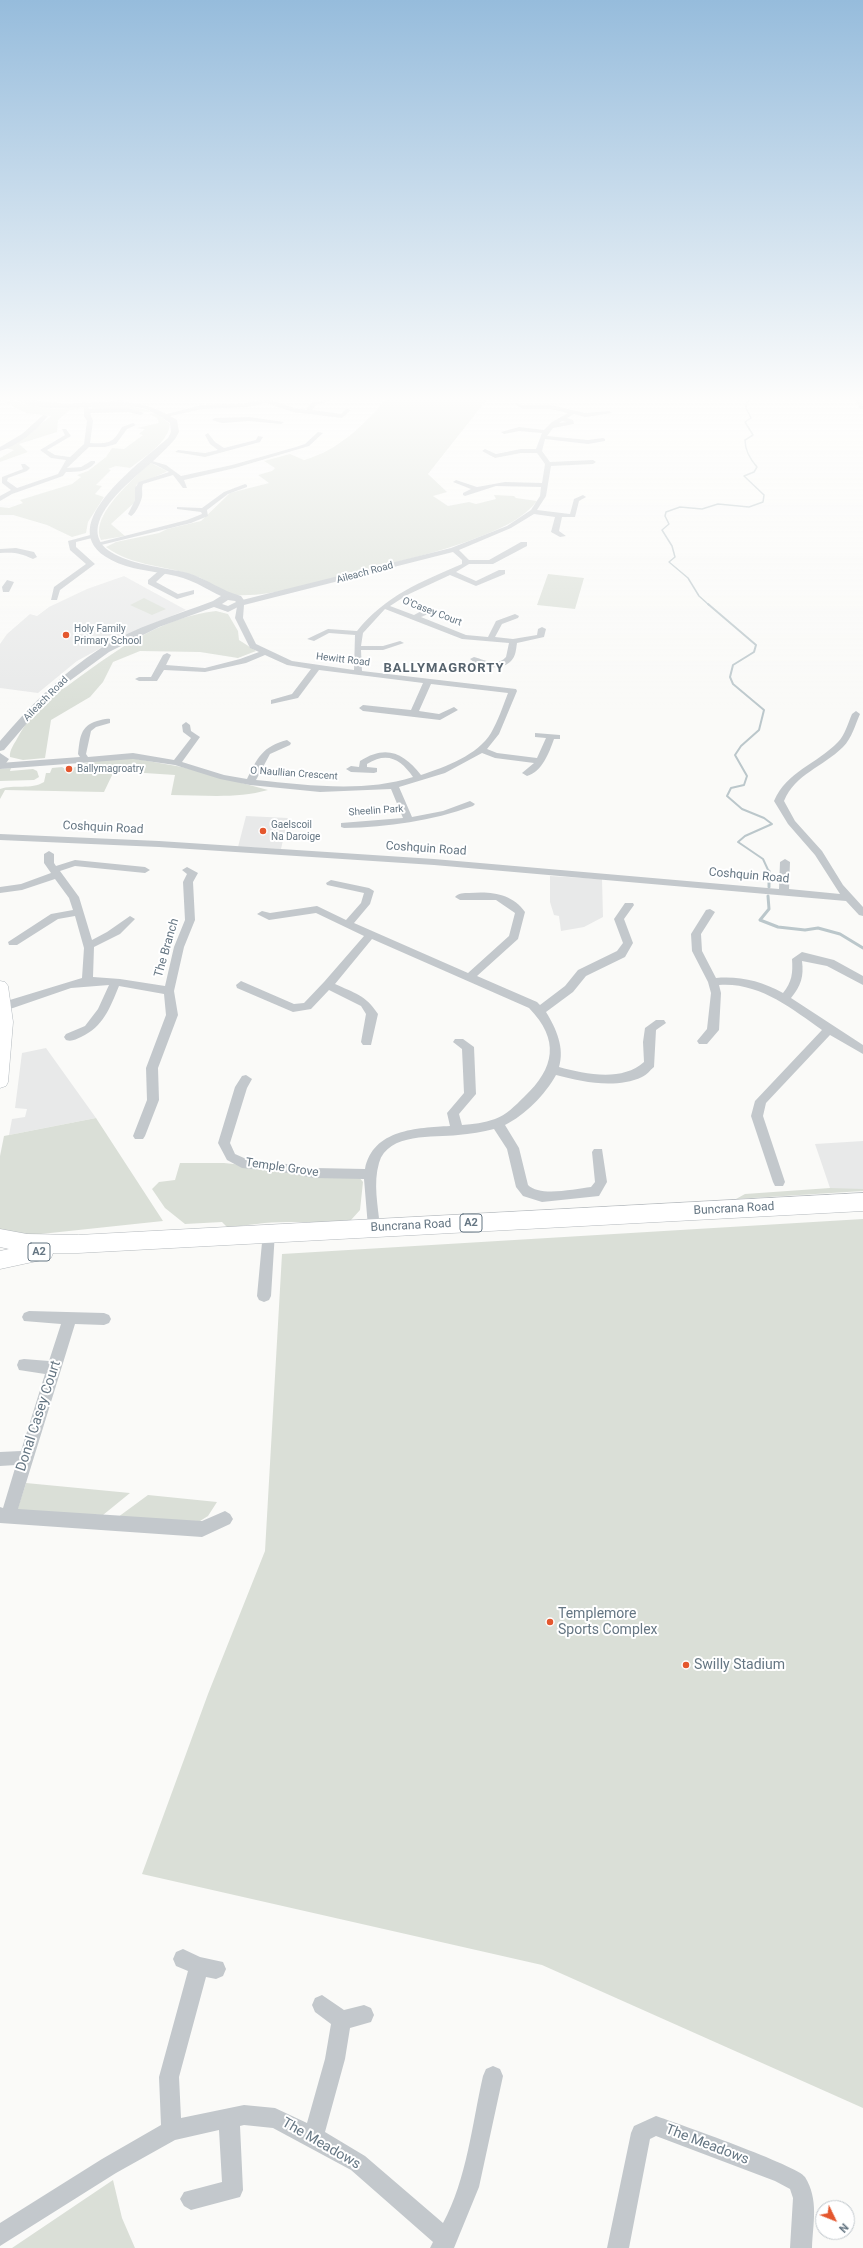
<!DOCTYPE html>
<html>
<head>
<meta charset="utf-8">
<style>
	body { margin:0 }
	#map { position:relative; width:863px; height:2248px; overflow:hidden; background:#fafaf8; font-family:Roboto,sans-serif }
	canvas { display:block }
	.north { position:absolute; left:815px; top:2200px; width:40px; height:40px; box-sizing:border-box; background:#fff; border:1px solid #c1c8cd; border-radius:50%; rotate:133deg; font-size:11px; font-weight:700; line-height:16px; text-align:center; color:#657683 }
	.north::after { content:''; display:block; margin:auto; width:14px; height:18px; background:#e4572e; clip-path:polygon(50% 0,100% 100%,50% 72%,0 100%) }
</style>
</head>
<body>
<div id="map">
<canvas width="863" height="2248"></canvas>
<div class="north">N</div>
</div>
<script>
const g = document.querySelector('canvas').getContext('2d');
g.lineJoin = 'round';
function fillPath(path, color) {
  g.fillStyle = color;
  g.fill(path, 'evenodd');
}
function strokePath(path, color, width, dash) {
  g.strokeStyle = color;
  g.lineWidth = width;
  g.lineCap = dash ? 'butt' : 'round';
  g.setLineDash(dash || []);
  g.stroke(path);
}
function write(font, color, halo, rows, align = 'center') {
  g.font = font + ' Roboto,sans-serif';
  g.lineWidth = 4;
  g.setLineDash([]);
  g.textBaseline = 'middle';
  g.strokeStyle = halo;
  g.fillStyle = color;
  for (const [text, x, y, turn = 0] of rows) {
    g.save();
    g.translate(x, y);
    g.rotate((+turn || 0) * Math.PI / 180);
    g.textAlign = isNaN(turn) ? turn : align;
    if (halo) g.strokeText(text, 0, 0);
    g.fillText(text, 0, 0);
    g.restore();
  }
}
fillPath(new Path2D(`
	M124,576L186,610L123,636L77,661L38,693L0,688V644L7,634L30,614L37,616L49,607L87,589Z
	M246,816L288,818L281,849L238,847Z
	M550,876L602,879L603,917L584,927L561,931L559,916L554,915L550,902Z
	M46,1048L96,1118L9,1135L12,1119L25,1117L27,1109L15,1108L22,1053Z
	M863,1141V1189L831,1191L815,1144Z`), '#e8e9e9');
fillPath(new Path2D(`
	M387,398H488L428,474L447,492L433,496L448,506L469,502L476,504L496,499L494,495L514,496L516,498L537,501C524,518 504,527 484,535C440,553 391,563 345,575C309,584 272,597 235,595C221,595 210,581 198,577C167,565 133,567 106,547L116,542L159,533L167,529L201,521L230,493L269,483L258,475L272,471L275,468L264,461L290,454L304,460C339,450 364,425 387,398Z
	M12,400C40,409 49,410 79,407L82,409L70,410L58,420L57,432L19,444L28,452L0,462V458L14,450L5,448L22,440L51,416L26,413L5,402Z
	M92,406H130L155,412L92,410Z
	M156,413L170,424C168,443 144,457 130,468L116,466L108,469L111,470L96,485L102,486L95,494L104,497L88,522L86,533L72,537L47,525L13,515H0V507L9,508L23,503L20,500L72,484L81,477L77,475L88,471L106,457L112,448L124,449L143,435L139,434L145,429L137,428L159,423L157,418L149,414Z
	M151,463L167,471L166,472L136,485V497L134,503L111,524L125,536L101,540C91,520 121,491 135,477C140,473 145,466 151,463Z
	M548,574L584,578L575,609L537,605Z
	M144,598L166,609L152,615L130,605Z
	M216,611L228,614L238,631L239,640L256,651L238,658L200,652L140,651L113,662L103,682L90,697L51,720L45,758L23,760L10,757C9,750 15,743 18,737C26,722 40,704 55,693C58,690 62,690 66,687C111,654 159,617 216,611Z
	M131,758L182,767L268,790C236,799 204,795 171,795L175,775L114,771L104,792L5,790L0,799V789C14,784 31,790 44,782L46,773H50L52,768L62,767L67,770L95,760Z
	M11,768L10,771L33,769L37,771L39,777L34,780L0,781V769Z
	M96,1118L163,1221L22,1236L0,1231V1156L4,1136Z
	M180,1163H224L359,1177L363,1182L360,1210L351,1220C329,1223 309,1222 286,1222C267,1222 247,1225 228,1228L222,1222L185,1224L165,1208L152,1189L159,1182L175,1180Z
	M830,1188L863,1189V1191L736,1199L745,1194Z
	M863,1219V2108L542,1965L142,1874L208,1694L265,1551L282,1254Z
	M26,1483L130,1493L103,1515L17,1511Z
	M148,1495L217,1502L208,1516L200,1521L114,1520Z
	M113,2180L122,2218L135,2248H12Z`), '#dadfd7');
strokePath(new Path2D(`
	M709,605L699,596L688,578L669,562L675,557L672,546L662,530L669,524L665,516L666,512L680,507L702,509L718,504L749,507L763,502L764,495L744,476L754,472L757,467C750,459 745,451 745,440L753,435L745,422L751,418L746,408V403L752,398`), '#bbc7cb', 1.5);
strokePath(new Path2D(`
	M708,604L756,645L754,652L733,665L730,677L733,684L764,710L759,730L741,746L735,755L747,776L744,785L731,788L727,796L742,809L764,818L772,824L745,836L738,842L763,859L769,872`), '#bbc7cb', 2);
strokePath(new Path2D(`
	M769,887V871
	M768,896L769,909L760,920L778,927L805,930L818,928L840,934L863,948`), '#bbc7cb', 3);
const secondary = new Path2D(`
	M0,981L5,982L8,986L13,1022L8,1082L6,1086L0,1088Z`);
const trunk = new Path2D(`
	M863,1193V1211L78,1253H53L51,1258L0,1269V1251L9,1249L0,1247V1229L27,1234L78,1235Z`);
strokePath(secondary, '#b3babf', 1);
strokePath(trunk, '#b4b9bd', 1);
fillPath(new Path2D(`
	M120,398H126L120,405L117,403Z
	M162,398H168L164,401Z
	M270,398H280L272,401L294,408L306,410L313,402L340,398L317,404L312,410L341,414L346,409L351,410L342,418L293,412L266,403L248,407L202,409L166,417L163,415L202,405L248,403Z
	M84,403H88L89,409L128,408L144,413L141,415L128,412L90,413L93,421L90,443C109,444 113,443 122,427L133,423L136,425L127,429L116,444L105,447H89L67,468L81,467L91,461H95V463C87,472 77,472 66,472L63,476L12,494L0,501V496L11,490L2,483V477L23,469L21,464H25L30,468L27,471L8,478L7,481L17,488L58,474L66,460L51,458L40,450L65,435L62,429H66L71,436L47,450L55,455L70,457L84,444L87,421L84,416Z
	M516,403L524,405H551L585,413L609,411L612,413L585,417L574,414L567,418L573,420L574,424L553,428L547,436L588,440L603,438L605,439V441L588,444L545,439L542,451L550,462L593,460L596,462L593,464L551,466L546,496L537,510L570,514L574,499L583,495L586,497L579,501L575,517H562L559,531L566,536L560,537L551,532L555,517L534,514L511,528L459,550L469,560H489L521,542H527V546L493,564H469L456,572L476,581L499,570H505V574L476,586L450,575L407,595L390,606L414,615L427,608H433V612L421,617L466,635L488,637L496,621L515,614L519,616L518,618L502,624L495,637L513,639L537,635L538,629L542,627L546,629L544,637L517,643C516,649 516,656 511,661C502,671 479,668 470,659L474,657C485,660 497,667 506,657L509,643L462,639L385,609L363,633L361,646H383L400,641L404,643L383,650H361L362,671L516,689L517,691L499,734L487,749L497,753L537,758L546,738L535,737V733L560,735V739H554C549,753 542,772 527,776L522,773L534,763L495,758L482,753L445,773L399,787L412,817L443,811L470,801L475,804L473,806C431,821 389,827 344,828L341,827V823L403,818L391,789L320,792L250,785L220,779L175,765L133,759L0,769V763L80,757L78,754C80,738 80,726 97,721C102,720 106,718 110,719V723L96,727L91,731L86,754L88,757L133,753L174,760L191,738L183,732L182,725L186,722L190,725L191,731L200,737L182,762L224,775L247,779C258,757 262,747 287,740L291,743L290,745L270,754L256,780C307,785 363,793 413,777C401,760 388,751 367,764V767L377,768V772L374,773L351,772L346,769L351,766L359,767L360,761C386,744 404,753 421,775C445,767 478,755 491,733C498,721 503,706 508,693L431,684L419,711L439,714L454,707L458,710L440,720L363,711L359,708L363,705L411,710L423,683L319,670L298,698L271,704V700L292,694L311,669L287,665L265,655L246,663L205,672L164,670L157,681H139L135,679L139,677H151L163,655L167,653L171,655L166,665L205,668L240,659L259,652L250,648L235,618L238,601L451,548L507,526L531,510L540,496L541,487L496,486L465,496L463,495V493L471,489L453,482L456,480L477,487L505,482L542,483L545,464L537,453H521L495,458L482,451L485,449L496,454L521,449H536L542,433L519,431L504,434L501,432L519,427L544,430L552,422L568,413L551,409H523L516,405ZM562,421L567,422L559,423ZM453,552L462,560V564C421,582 386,595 357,631L328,629L307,639L314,641L329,633L355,635L354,670L292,661L256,644L243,618L244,605Z
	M43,415L48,416C36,431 19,445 0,451V447L22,434Z
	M249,417L284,422L281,424L249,421L222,423L212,420L215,418Z
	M318,432L323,433L309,446L235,468L184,480L187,488H183L173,475L143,484C141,489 143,492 142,497C141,502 135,515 131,516L128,514L135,500V488L139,482L169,472L156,465L145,461V459L166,465L181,476L232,465L296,447L305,444Z
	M208,433L215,442L224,448L256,440L258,436L263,437L260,442L205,457L175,452L178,450L205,453L218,450L210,444L205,435Z
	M245,484L247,485V487L228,494L207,510L208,516L191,523L97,546L93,544L187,520L202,514L201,512L177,509V507L202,508L224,492Z
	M94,534L98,536L96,537L76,542V547L95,564L60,590L57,600H51L54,587L86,564L70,550L68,541Z
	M16,548L34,552L37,557L33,559C20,553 15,552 0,553V549Z
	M161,569L168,571L156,582L178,594L194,590V594L177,599L148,584V580Z
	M7,580L14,582L9,592H3L2,587Z
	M856,711L860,714C855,725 852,738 843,747C823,767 795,774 784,801L795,821L822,851L843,885L863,907V916L859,915L846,901L434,865L159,847L0,840V834L159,841L434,859L779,889L780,862L785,859L790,862L789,889L840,894L815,855L788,824L774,801C787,771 817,764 838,742C845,735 848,723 852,714Z
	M49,851L54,854V863L56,866L75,860L145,867L150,870L145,873L75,866L60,871L79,897L92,940L107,932L130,916L135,919L120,934L94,947L93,977L120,979L165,986L174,947L185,920L183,882L187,874L182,870L187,867L198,873L193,882L195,920L184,947L174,991L178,1015L158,1068L159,1100L145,1136L143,1139H135L133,1136L147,1100L146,1068L166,1015L164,994L119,986C110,1008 103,1027 81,1037C76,1039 72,1042 66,1040L64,1037L66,1034L85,1026L98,1009L109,985L71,988L13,1008L4,1010L0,1009V1003L82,978L84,948L75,916L58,919L17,945H9L8,942L51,914L73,910L69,898L55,879L22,890L0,893V887L21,884L51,873L44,863V854Z
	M331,880L369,888L374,891L370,904L354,923L468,973L509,936L515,913L496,900H460L455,897C458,893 464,893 469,893C490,891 512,893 525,912L518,939L477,976L537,1002L540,1005L565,986L578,970L617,951L623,943L614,919L625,903H633L634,905L624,919L633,943L625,957L586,976L573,992L546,1012C556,1028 565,1048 559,1067C585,1074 622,1082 644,1062L643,1042L645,1028L656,1020H664L666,1023L656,1030L654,1067C650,1070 647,1075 642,1077C616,1089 582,1082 556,1075C545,1095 525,1115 505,1125L519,1148L528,1185C540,1197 574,1189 591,1187L595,1182L592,1152L594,1149H602L607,1182L599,1196L542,1202L523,1196L516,1187L507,1149L494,1129C483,1132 470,1134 458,1135C434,1138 388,1132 379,1163C373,1183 378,1206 380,1227L379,1231L374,1232L369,1231L368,1227L364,1179L314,1178L282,1172L242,1168L227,1160L218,1143L235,1087L242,1076L246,1075L252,1079L247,1088L230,1143L235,1154L244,1158L314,1168L365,1169C373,1129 417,1128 450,1126L447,1113L464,1093L462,1049L453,1042L455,1039H463L474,1047L476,1094L459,1114L462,1125C473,1124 484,1123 495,1119C506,1115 515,1106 524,1097C555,1068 560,1040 529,1008L372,939L335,984C354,993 366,995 378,1014L371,1045H363L361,1042L366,1014L361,1006L329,990L311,1009L293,1012L237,988L236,985L241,981L294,1004L304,1003L324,982L364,936L316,913L269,920L257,914L262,911L270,913L317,906L346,920L361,903L364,893L327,885L326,883Z
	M710,909L715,912L701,934L702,951L716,978C740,976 761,981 783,993C792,982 793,973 792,959L802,952L834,960L863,976V985L827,966L802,961C804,976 801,986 791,998L863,1045V1054L830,1035L766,1103L763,1116L785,1182L783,1186H775L773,1182L751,1116L755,1101L822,1030C791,1008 759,982 719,985L721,993L719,1030L707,1044H699L697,1041L707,1029L711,993L708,982L692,951L691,934L706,910Z
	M269,1227L274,1228L275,1232L271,1296L269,1300L264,1302L259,1300L257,1296L263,1232L264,1228Z
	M29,1311L104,1313L109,1315L111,1319L109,1323L104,1325L75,1324L18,1509L202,1521L225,1511L230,1514L233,1519L230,1524L202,1537L0,1523V1507L3,1508L16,1465L0,1466V1452L21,1451L45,1374L19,1370L17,1365L19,1360L24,1359L49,1361L61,1324L24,1321L22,1317L24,1313Z
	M183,1949L200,1957L223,1962L226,1969L223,1976L216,1979L206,1977L179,2077L181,2118L244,2105L275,2108L307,2123L325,2059L331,2024L315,2012L312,2005L315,1998L322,1995L344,2010L364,2005L371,2008L374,2015L371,2022L350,2028L345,2059L325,2132L365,2156L443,2223C467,2179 472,2124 483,2076L486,2069L493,2066L500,2069L503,2076L479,2187L454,2248H430L433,2242L351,2170L273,2128L244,2125L240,2126L243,2190L240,2197L191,2210L184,2206L180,2199L184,2192L222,2182L219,2130L175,2140L116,2173L0,2246V2223L102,2159L161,2125L159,2077L188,1971L176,1966L173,1959L176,1952Z
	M656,2116C676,2123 799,2166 805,2177C819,2200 813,2222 812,2248H790L793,2198L790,2189L775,2181L656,2136L650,2139L629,2248H607L631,2133L634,2126Z`), '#c3c8cc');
fillPath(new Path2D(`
	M0,398H8L0,401Z
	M15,398C30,398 43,403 58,403C105,405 133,392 177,420L179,432L175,439C154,464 125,481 106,508C70,562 158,565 188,573C207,579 222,591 241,596L246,603L228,612L214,607L159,627L109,652L64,685L40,708L4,750L0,751V741C30,706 61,674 101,648C135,627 176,615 213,601L221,596C208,590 196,582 183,578C164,572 145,572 126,566C38,537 134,468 168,438L171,432L170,423C160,416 150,409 137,407C106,401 38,418 15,398ZM228,600L235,601L236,602L228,606L222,604Z
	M854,398H862L863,409H860Z
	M0,753L9,759L4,766L0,767Z`), '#c3c8cc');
fillPath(secondary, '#fff');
fillPath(trunk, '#fff');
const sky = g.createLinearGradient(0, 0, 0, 713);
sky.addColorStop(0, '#96bcdc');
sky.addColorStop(0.56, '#fdfdfc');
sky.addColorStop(1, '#fdfdfc00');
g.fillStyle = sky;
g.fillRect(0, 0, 863, 713);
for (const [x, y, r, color] of [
	[66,635,4,"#e4572e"],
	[69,769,4,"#e4572e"],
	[263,831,4,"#e4572e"],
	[550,1622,4,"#e4572e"],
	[686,1665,4,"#e4572e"]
]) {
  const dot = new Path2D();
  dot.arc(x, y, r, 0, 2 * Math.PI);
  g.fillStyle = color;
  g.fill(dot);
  strokePath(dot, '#fff', 1.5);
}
write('10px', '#657683', '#fff', [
	["Aileach Road",365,573,-15],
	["O'Casey Court",432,612,21],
	["Hewitt Road",343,660,7],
	["Aileach Road",46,699,-45],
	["O Naullian Crescent",294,774,4],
	["Sheelin Park",376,811,-4]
]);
write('10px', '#657683', '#fff', [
	["Holy Family",74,629],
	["Primary School",74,641],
	["Ballymagroatry",77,769],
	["Gaelscoil",271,825],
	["Na Daroige",271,837]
], 'left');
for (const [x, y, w] of [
	[471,1223,22],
	[39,1252,22]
]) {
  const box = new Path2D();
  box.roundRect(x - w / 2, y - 9, w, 18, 3);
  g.fillStyle = '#fff';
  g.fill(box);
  strokePath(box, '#657683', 1);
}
write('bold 11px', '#657683', null, [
	["A2",471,1223],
	["A2",39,1252]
]);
write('12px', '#657683', '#fff', [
	["Coshquin Road",103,828,3],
	["Coshquin Road",426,849,4],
	["Coshquin Road",749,876,5],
	["The Branch",167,948,-74],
	["Temple Grove",282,1168,8],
	["Buncrana Road",734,1209,-3],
	["Buncrana Road",411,1226,-3]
]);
g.letterSpacing = '1px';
write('bold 13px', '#57646e', '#fff', [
	["BALLYMAGRORTY",444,669]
]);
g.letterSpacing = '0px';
write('14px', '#657683', '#fff', [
	["Donal Casey Court",39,1416,-72],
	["The Meadows",321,2144,30],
	["The Meadows",707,2145,21]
]);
write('14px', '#657683', '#fff', [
	["Templemore",558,1614],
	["Sports Complex",558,1630],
	["Swilly Stadium",694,1665]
], 'left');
</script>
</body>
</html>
